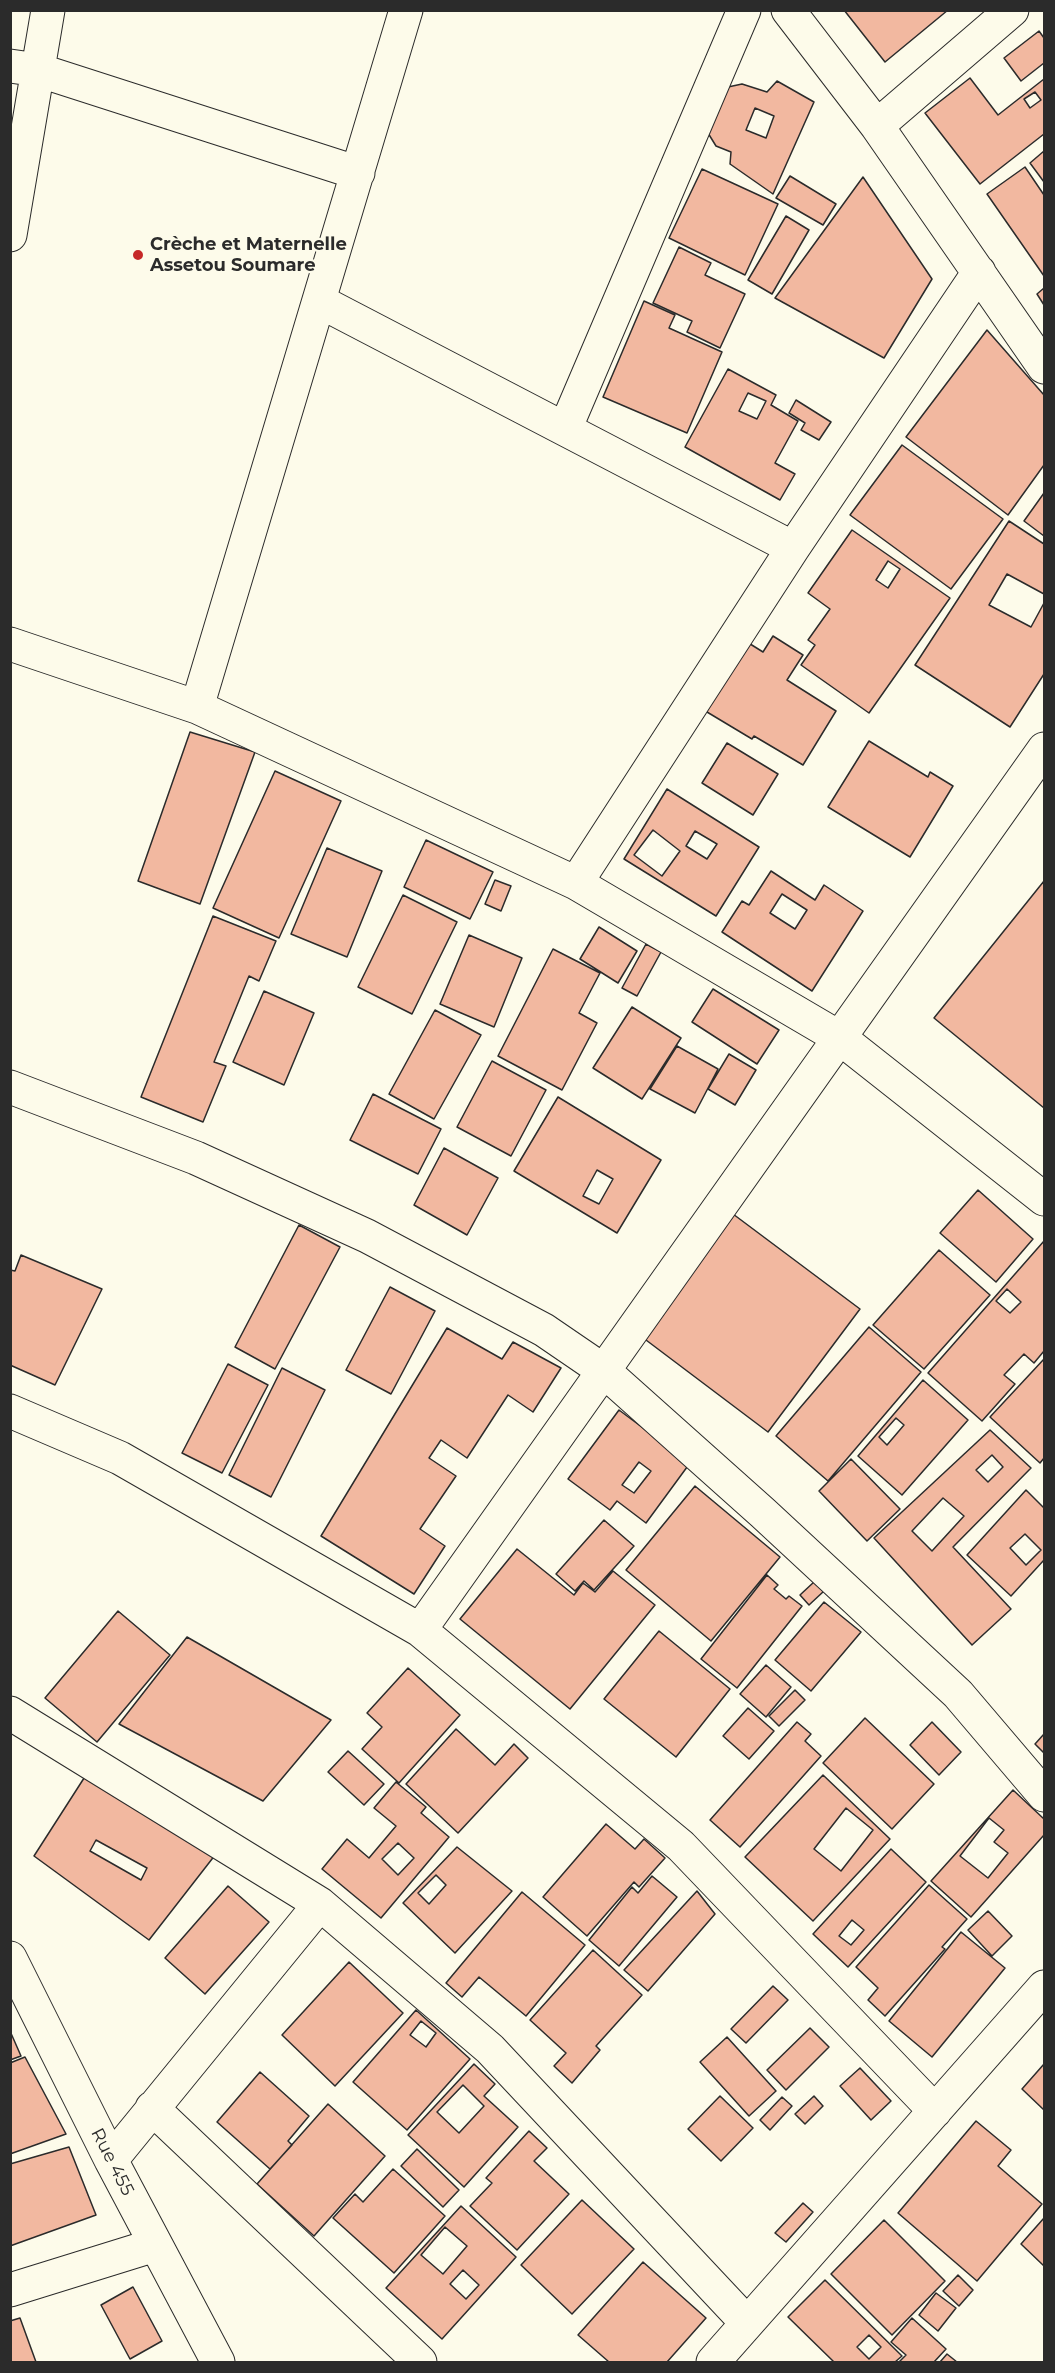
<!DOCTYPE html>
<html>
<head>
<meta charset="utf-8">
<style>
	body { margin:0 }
	#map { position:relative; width:1055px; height:2373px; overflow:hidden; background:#fdfbea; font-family:Montserrat,sans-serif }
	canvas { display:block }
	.frame { position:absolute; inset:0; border:12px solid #2b2b2b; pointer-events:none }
</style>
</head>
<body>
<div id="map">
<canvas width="1055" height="2373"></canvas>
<div class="frame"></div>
</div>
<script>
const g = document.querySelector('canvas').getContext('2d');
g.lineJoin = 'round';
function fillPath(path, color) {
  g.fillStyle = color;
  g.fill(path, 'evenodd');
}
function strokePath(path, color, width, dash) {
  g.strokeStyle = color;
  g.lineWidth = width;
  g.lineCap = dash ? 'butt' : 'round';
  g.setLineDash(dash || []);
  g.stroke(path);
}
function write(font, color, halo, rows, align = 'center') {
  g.font = font + ' Montserrat,sans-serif';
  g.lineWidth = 4.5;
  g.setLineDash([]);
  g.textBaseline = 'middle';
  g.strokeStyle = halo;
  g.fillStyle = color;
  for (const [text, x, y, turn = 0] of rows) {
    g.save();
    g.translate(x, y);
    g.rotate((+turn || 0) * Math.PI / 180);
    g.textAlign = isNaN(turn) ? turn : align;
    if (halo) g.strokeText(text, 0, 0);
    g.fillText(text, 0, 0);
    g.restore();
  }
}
const building = new Path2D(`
	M844,10H948L885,62Z
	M1039,31L1044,38V63L1021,81L1004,58Z
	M970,78L998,115L1044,79V134L980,184L925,113ZM1035,92L1041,100L1030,108L1024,99Z
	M777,81L814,102L773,194L730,164L731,152L716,146L708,133L728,87L742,84L767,92ZM755,108L774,116L766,138L746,130Z
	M1044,151V182L1030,163Z
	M1025,167L1044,195V276L987,194Z
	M702,169L778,204L745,275L669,238Z
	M790,176L836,204L823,225L776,198Z
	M863,177L932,279L884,358L775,298Z
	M786,216L809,230L772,294L748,280Z
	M679,247L711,263L705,275L745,294L720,348L687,332L692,321L653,303Z
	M1044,288V305L1037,294Z
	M644,301L675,315L669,328L722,352L687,433L603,397Z
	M987,330L1044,395V465L1008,515L906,437Z
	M728,369L776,395L771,405L798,421L775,463L795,474L780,500L685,447ZM748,393L766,401L757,419L739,411Z
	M796,400L831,422L819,440L801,430L805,423L789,413Z
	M902,445L1003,519L951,589L850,515Z
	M1044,493V536L1024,521Z
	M1009,521L1044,544V594L1007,574L989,605L1031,627L1044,603V674L1010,727L915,665Z
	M852,530L950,598L869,713L801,665L815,645L808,640L830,609L808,593ZM888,561L900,569L888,588L876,580Z
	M773,636L803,655L787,680L836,711L803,765L754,736L752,739L697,706L739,637L763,652Z
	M190,732L255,752L200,904L138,881Z
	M869,741L928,777L930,772L953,786L910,857L828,807Z
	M727,743L778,774L753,815L702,783Z
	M275,771L341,801L279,938L213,908Z
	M667,789L759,847L716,916L624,859ZM653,830L680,851L662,876L634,855ZM695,831L717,844L707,859L686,846Z
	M426,840L493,872L470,919L404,887Z
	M327,848L382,871L347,957L291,934Z
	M771,871L815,900L824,885L863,911L812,991L722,932L742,901L749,905ZM782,894L807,910L795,929L770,913Z
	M495,880L511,886L501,911L485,904Z
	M1044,881V1108L934,1018Z
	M403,895L457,922L412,1014L358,987Z
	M213,916L276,941L259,981L249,976L214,1062L226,1066L203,1122L141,1097Z
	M599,927L637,951L618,983L580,959Z
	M469,935L522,958L494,1027L440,1004Z
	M646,944L661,952L637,996L622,988Z
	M553,949L600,973L579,1013L597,1023L562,1090L498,1056Z
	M713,989L779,1030L757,1064L692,1022Z
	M264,991L314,1013L284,1085L233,1062Z
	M632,1007L681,1038L642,1099L593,1068Z
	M435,1010L481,1035L434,1119L389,1094Z
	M677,1046L718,1069L695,1113L650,1089Z
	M729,1054L756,1070L735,1105L708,1089Z
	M492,1061L546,1090L511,1156L457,1127Z
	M373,1094L441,1129L418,1174L350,1140Z
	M558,1097L661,1160L617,1233L514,1171ZM597,1170L613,1179L599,1204L583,1196Z
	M444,1148L498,1178L467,1235L414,1205Z
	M978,1190L1033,1239L996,1282L940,1233Z
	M733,1214L860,1309L768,1432L642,1337Z
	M299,1225L340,1247L275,1369L235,1347Z
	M1044,1241V1351L1034,1363L1024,1354L1004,1375L1015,1384L982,1421L928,1373ZM1007,1289L1021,1302L1010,1313L996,1301Z
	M939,1250L990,1295L924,1369L873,1325Z
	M21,1255L102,1289L55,1385L10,1365V1270L15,1271Z
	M390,1287L435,1311L391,1394L346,1370Z
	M869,1327L921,1372L828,1481L776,1436Z
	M447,1328L502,1359L513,1342L561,1368L533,1412L508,1395L467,1458L441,1440L429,1458L456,1476L420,1529L445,1546L414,1594L321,1536Z
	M1044,1359V1458L1040,1463L990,1417Z
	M228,1364L268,1385L222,1473L182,1453Z
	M282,1368L325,1390L271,1497L229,1475Z
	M923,1380L968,1420L902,1495L858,1456ZM896,1418L904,1425L887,1445L879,1437Z
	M619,1410L690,1463L646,1523L617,1501L610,1510L568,1479ZM639,1462L651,1471L634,1493L622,1485Z
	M990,1430L1031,1468L953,1547L1011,1609L972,1645L874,1538ZM992,1455L1003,1467L988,1482L976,1470ZM943,1498L964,1516L932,1551L912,1531Z
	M851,1459L900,1509L867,1541L819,1491Z
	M695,1486L780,1557L711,1641L626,1570Z
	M1026,1490L1044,1508V1560L1011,1596L967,1555ZM1025,1534L1041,1550L1026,1565L1010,1548Z
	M604,1520L634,1546L594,1590L584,1581L575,1591L556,1574Z
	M517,1549L574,1595L583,1583L595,1592L613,1571L655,1605L570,1709L460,1619Z
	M767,1575L778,1585L774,1589L786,1599L789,1596L802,1606L737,1688L701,1659Z
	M815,1581L824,1591L809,1605L800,1595Z
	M824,1602L861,1632L811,1691L775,1660Z
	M118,1611L170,1655L97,1742L45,1698Z
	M659,1631L730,1689L676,1757L604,1699Z
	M187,1637L331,1720L263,1801L119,1724Z
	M766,1665L791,1687L766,1717L740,1694Z
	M408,1668L460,1715L399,1783L362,1749L382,1727L367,1713Z
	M795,1690L805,1700L779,1726L769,1716Z
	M748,1708L774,1731L749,1759L723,1736Z
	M865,1718L934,1784L892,1829L823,1763Z
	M797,1722L811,1734L805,1741L821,1756L740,1847L710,1820Z
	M932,1722L961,1752L939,1775L910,1745Z
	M456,1729L495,1765L514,1744L528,1758L458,1833L406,1784Z
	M1044,1734V1753L1035,1744Z
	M348,1751L384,1784L364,1805L328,1772Z
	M86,1775L219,1850L149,1940L34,1856ZM96,1840L147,1868L141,1880L90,1851Z
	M823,1775L890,1839L813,1921L745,1857ZM846,1808L873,1830L841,1871L814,1849Z
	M396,1782L426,1807L421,1813L449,1837L381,1918L322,1869L347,1839L369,1858L396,1826L374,1808ZM398,1843L414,1858L398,1875L382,1859Z
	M1013,1790L1044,1819V1835L971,1917L931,1881ZM989,1818L1004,1830L994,1842L1008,1853L988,1878L960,1856Z
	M606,1824L635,1849L644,1839L665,1858L639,1887L634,1882L587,1936L543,1897Z
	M457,1847L512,1891L455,1953L403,1903ZM436,1875L446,1885L429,1904L418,1893Z
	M891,1849L926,1882L848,1967L813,1934ZM852,1920L864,1930L851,1945L839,1936Z
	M652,1876L677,1897L619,1966L589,1940L632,1887L638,1893Z
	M929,1885L967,1919L942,1947L945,1949L885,2016L868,2000L878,1988L856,1967Z
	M228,1886L269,1922L205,1994L165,1958Z
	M697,1891L715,1914L648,1991L624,1970Z
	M522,1892L585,1945L526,2016L479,1977L462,1997L446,1983Z
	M988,1911L1012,1936L992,1956L968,1930Z
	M961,1932L1005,1968L932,2057L889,2021Z
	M593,1950L642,1995L596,2046L600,2050L572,2083L554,2066L566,2053L530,2020Z
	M349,1962L403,2013L335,2086L282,2035Z
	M773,1986L788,2000L746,2043L731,2029Z
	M416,2010L470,2059L407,2130L353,2082ZM421,2021L436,2033L426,2047L410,2035Z
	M810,2028L829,2047L786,2090L767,2070Z
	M10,2031L21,2056L10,2060Z
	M727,2037L776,2091L749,2116L700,2062Z
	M25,2057L66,2134L10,2154V2063Z
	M474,2064L495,2084L484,2096L518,2127L464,2187L408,2135ZM463,2085L484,2106L459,2133L437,2112Z
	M1044,2064V2110L1022,2089Z
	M860,2068L891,2101L871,2120L840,2086Z
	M260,2072L309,2116L288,2141L292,2145L270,2169L217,2122Z
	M720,2096L753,2128L721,2161L688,2129Z
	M814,2096L823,2106L805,2124L795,2114Z
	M782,2097L792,2106L770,2130L760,2120Z
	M328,2104L385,2156L314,2236L257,2184Z
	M976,2121L1011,2150L998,2166L1042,2204L977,2281L898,2213Z
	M529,2131L547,2148L534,2161L569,2194L517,2250L470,2206L492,2183L486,2178Z
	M69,2147L96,2215L10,2246V2164Z
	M417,2149L459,2190L443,2207L401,2166Z
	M393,2169L445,2216L394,2273L333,2218L355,2194L363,2202Z
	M582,2200L634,2249L572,2314L521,2265Z
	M803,2203L813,2212L786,2242L775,2233Z
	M461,2206L516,2257L442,2339L386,2288ZM445,2227L467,2246L443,2274L421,2255ZM463,2270L479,2285L466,2299L450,2284Z
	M1044,2218V2266L1021,2244Z
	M884,2220L945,2281L892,2335L831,2274Z
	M643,2262L706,2318L667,2362H609L578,2335Z
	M958,2275L973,2290L959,2306L943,2291Z
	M825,2280L902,2356L895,2362H834L788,2317ZM869,2335L881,2347L869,2359L857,2347Z
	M133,2287L162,2341L130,2359L101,2305Z
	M936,2293L956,2308L938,2331L919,2315Z
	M20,2318L36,2362H10V2321Z
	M912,2318L946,2349L934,2362H899L906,2355L891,2342Z
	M947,2354L957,2362H940Z`);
fillPath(building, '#f2b8a0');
strokePath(building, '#2b2b2b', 1.5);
const minor = new Path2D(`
	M788,10L877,126L1044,367
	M10,66L38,70L358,173
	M877,126L1012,10
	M10,235L48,10
	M319,301L793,548
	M565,429L744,10
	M10,644L197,707L576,883L840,1038L1044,1199
	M197,707L406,10
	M576,883L793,548L979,272
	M10,1087L196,1158L367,1236L544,1330L604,1371L763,1513L958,1694L1044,1795
	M10,1411L120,1458L420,1630L681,1846L935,2111
	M420,1630L1044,749
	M10,1713L320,1904L490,2049L747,2323
	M10,1958L111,2160L218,2362
	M152,2108L420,2362
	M111,2160L320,1904
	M10,2290L155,2245
	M713,2362L1044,1987`);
strokePath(minor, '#2b2b2b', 35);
strokePath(minor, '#fdfbea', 33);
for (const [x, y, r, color] of [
	[138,255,6,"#c62828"]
]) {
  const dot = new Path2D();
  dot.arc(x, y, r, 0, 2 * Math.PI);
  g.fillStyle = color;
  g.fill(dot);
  strokePath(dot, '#fdfbea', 2);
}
write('bold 18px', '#2b2b2b', '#fdfbea', [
	["Crèche et Maternelle",150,245],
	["Assetou Soumare",150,266]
], 'left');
write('18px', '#2b2b2b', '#fdfbea', [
	["Rue 455",112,2162,63]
]);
</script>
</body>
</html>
